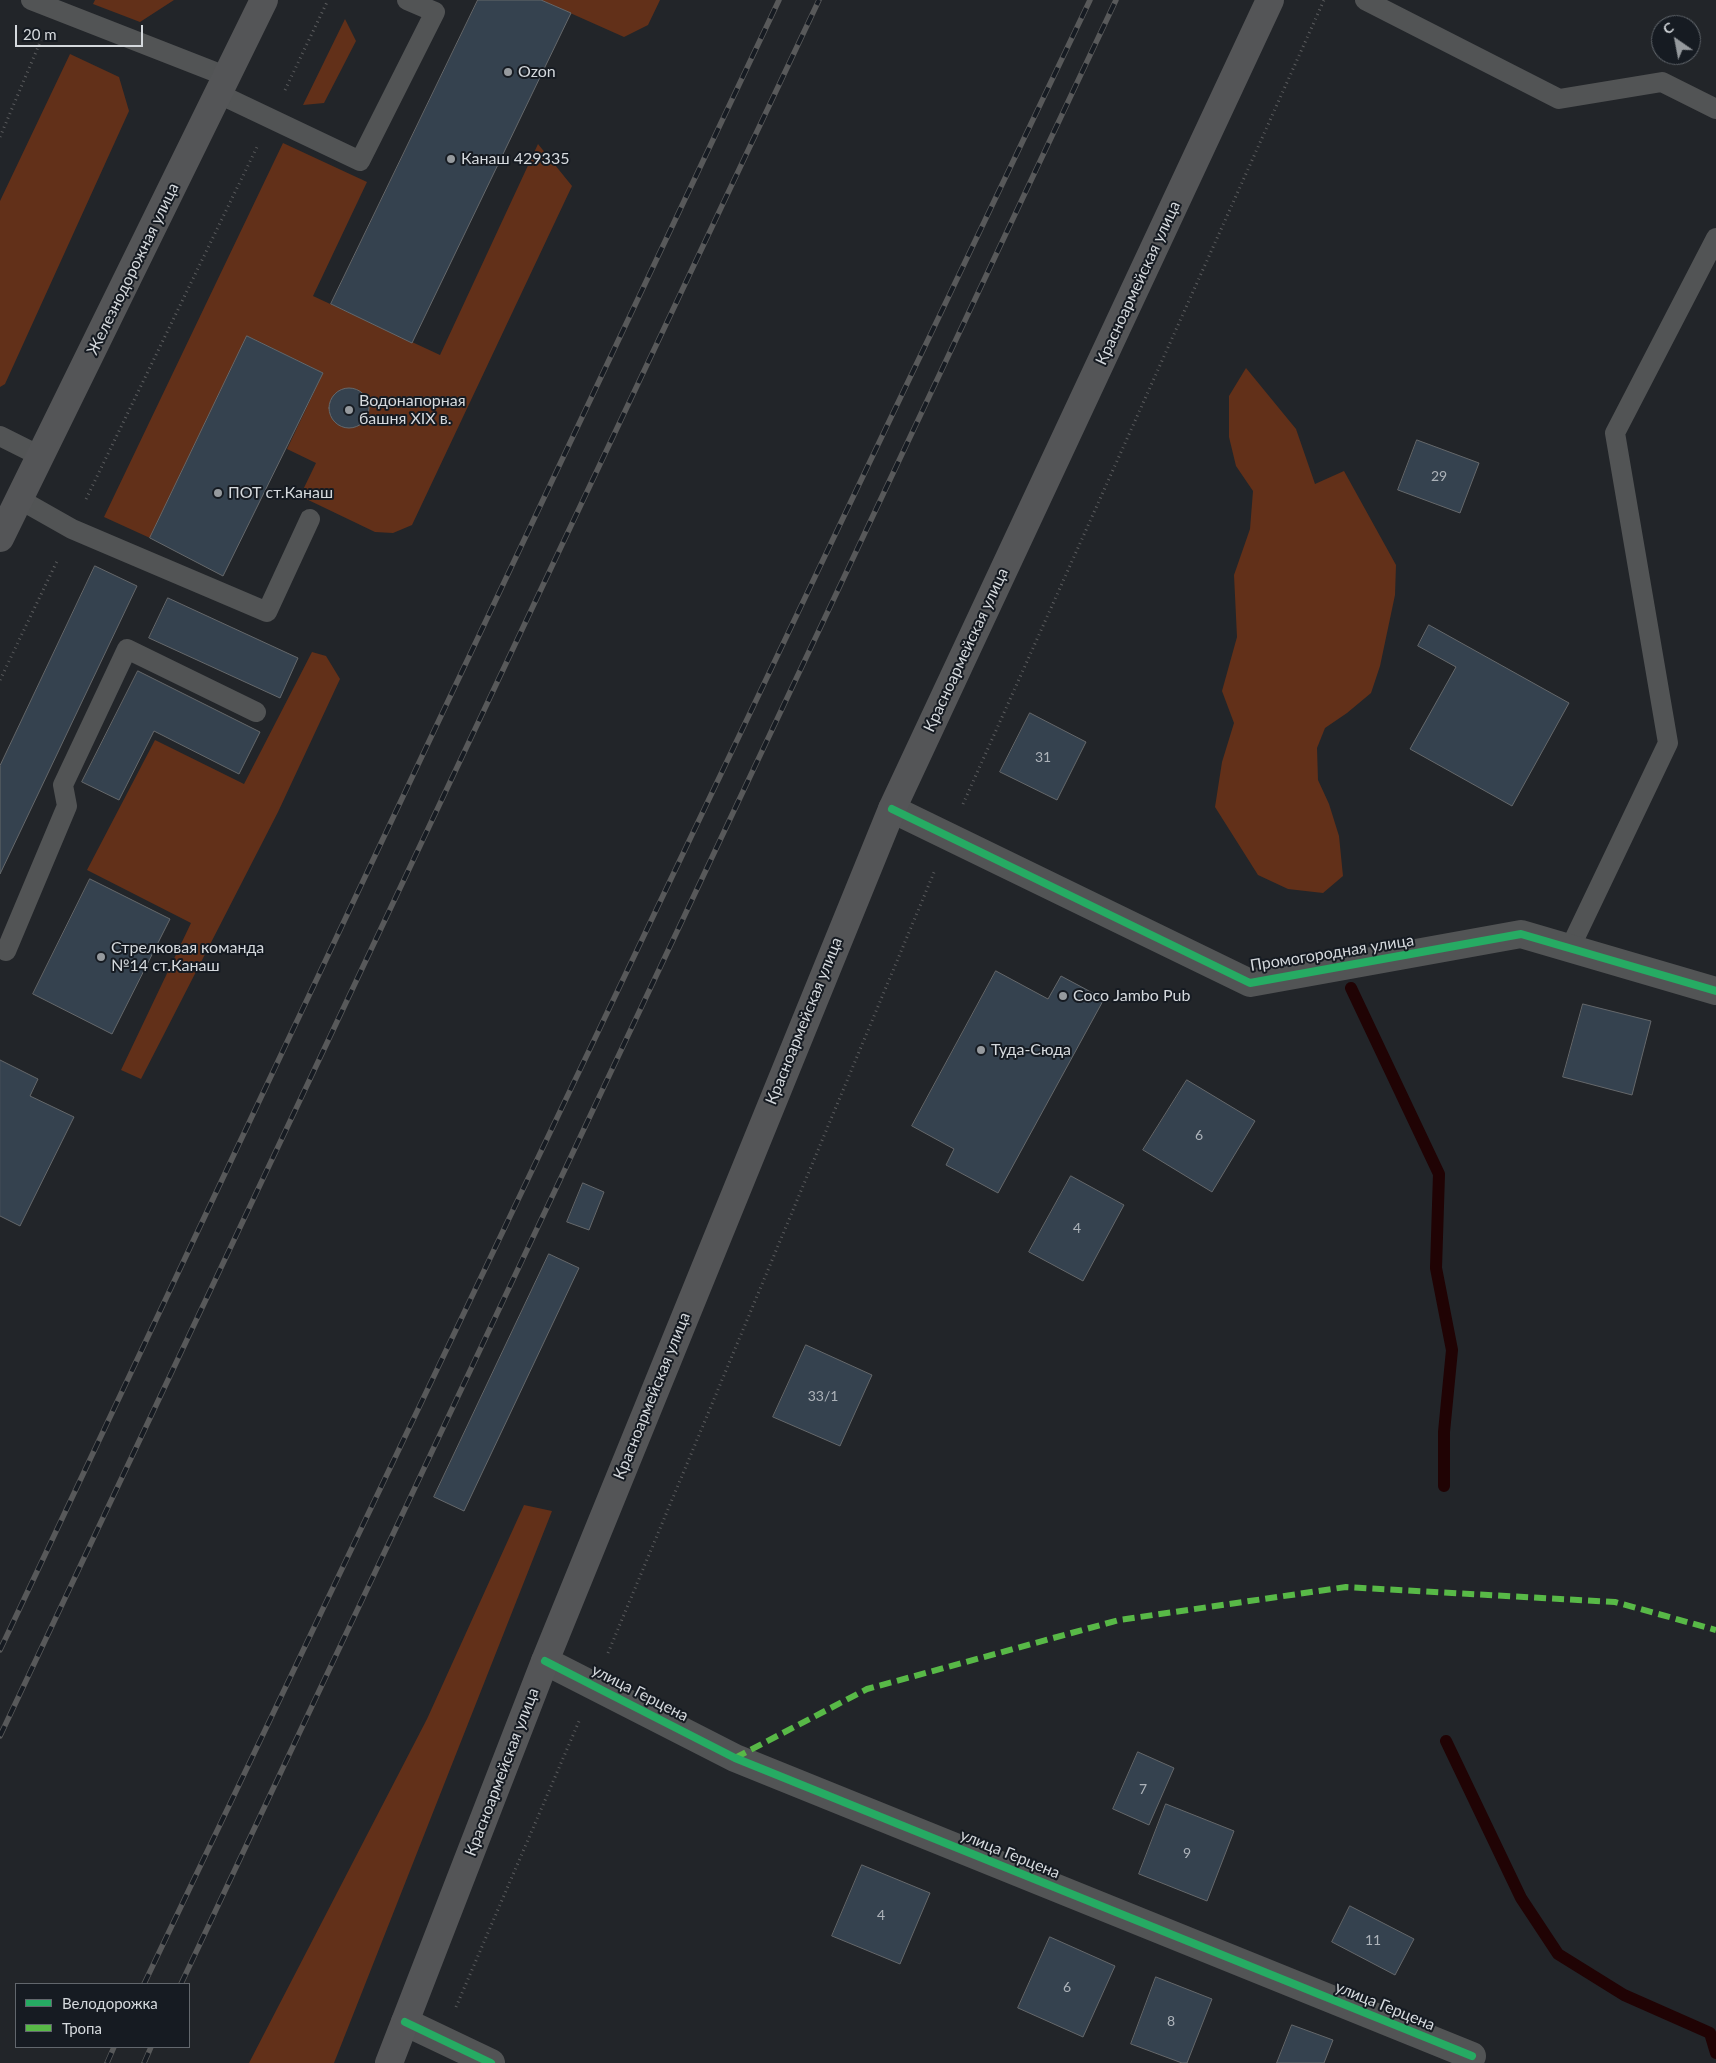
<!DOCTYPE html>
<html>
<head>
<meta charset="utf-8">
<style>
	body { margin:0 }
	#map { position:relative; width:1716px; height:2063px; overflow:hidden; background:#222529; font-family:Lato,sans-serif }
	canvas { display:block }
	.legend { position:absolute; left:15px; top:1983px; width:175px; height:65px; box-sizing:border-box; background:#161b22; border:1px solid #62676d; margin:0; padding:6px 9px; list-style:none; font-size:15px; color:#d5d9dd }
	.legend li { display:flex; align-items:center; gap:10px; height:25px }
	.legend b { width:25px; border:1px solid #62676d }
	.north { position:absolute; left:1651px; top:15px; width:50px; height:50px; box-sizing:border-box; background:#161b22; border:1px solid #62676d; border-radius:50%; rotate:327deg; font-size:14px; font-weight:700; line-height:20px; text-align:center; color:#d5d9dd }
	.north::after { content:''; display:block; margin:auto; width:18px; height:22px; background:#969a9e; clip-path:polygon(50% 0,100% 100%,50% 72%,0 100%) }
	.scale { position:absolute; left:15px; top:25px; width:128px; height:22px; box-sizing:border-box; border:2px solid #d5d9dd; border-top:0; padding-left:6px; font-size:15px; line-height:18px; white-space:nowrap; color:#d5d9dd; -webkit-text-stroke:4px #161b22; paint-order:stroke }
</style>
</head>
<body>
<div id="map">
<canvas width="1716" height="2063"></canvas>
<ul class="legend">
<li><b style="height:6px;background:#26ab63"></b>Велодорожка</li>
<li><b style="height:6px;background:#58b947"></b>Тропа</li>
</ul>
<div class="north">С</div>
<div class="scale">20 m</div>
</div>
<script>
const g = document.querySelector('canvas').getContext('2d');
g.lineJoin = 'round';
function fillPath(path, color) {
  g.fillStyle = color;
  g.fill(path, 'evenodd');
}
function strokePath(path, color, width, dash) {
  g.strokeStyle = color;
  g.lineWidth = width;
  g.lineCap = dash ? 'butt' : 'round';
  g.setLineDash(dash || []);
  g.stroke(path);
}
function write(font, color, halo, rows, align = 'center') {
  g.font = font + ' Lato,sans-serif';
  g.lineWidth = 4;
  g.setLineDash([]);
  g.textBaseline = 'middle';
  g.strokeStyle = halo;
  g.fillStyle = color;
  for (const [text, x, y, turn = 0] of rows) {
    g.save();
    g.translate(x, y);
    g.rotate((+turn || 0) * Math.PI / 180);
    g.textAlign = isNaN(turn) ? turn : align;
    if (halo) g.strokeText(text, 0, 0);
    g.fillText(text, 0, 0);
    g.restore();
  }
}
fillPath(new Path2D(`
	M95,0H174L140,22L93,4Z
	M541,0H660L648,25L624,37Z
	M345,19L356,41L324,103L303,105Z
	M70,54L119,77L129,111L5,384L0,387V201Z
	M283,143L367,182L313,296L440,355L538,144L572,186L412,525L393,533L375,532L300,496L316,463L287,449L323,373L247,336L150,538L104,517Z
	M1246,368L1296,429L1315,484L1344,471L1396,565L1395,595L1380,666L1371,693L1347,713L1325,728L1317,748L1318,780L1329,804L1339,836L1343,876L1323,893L1288,889L1258,875L1215,807L1222,762L1234,723L1222,691L1237,637L1234,575L1250,529L1253,491L1236,466L1229,437V396Z
	M312,652L326,656L340,679L278,812L141,1079L121,1070L191,923L87,870L155,740L244,784Z
	M524,1505L552,1511L334,2063H249L427,1719Z`), '#623019');
strokePath(new Path2D(`
	M1351,988L1439,1174L1436,1268L1452,1350L1444,1432V1486
	M1446,1741L1521,1898L1558,1954L1624,1995L1710,2033L1716,2053`), '#200304', 12);
const building = new Path2D(`
	M478,0H541L571,13L412,343L331,304Z
	M247,336L323,373L223,576L150,538Z
	M329 408a20 20 0 1 1 40 0a20 20 0 1 1-40 0Z
	M1417,440L1479,463L1460,513L1398,490Z
	M95,566L137,586L0,874V766Z
	M168,598L298,658L280,698L149,638Z
	M1429,625L1569,703L1512,806L1410,749L1456,667L1418,646Z
	M138,671L260,732L239,774L154,731L119,800L82,782Z
	M1030,713L1086,742L1057,800L1000,772Z
	M90,879L170,919L112,1034L33,994Z
	M996,971L1048,999L1061,976L1104,999L998,1193L946,1165L954,1149L912,1126Z
	M1583,1004L1651,1021L1632,1095L1563,1077Z
	M0,1060L38,1079L30,1096L74,1117L20,1226L0,1216Z
	M1187,1080L1255,1121L1212,1192L1143,1150Z
	M1071,1176L1124,1205L1083,1281L1029,1252Z
	M583,1183L604,1192L589,1230L567,1222Z
	M549,1254L579,1268L464,1511L434,1497Z
	M806,1345L872,1375L840,1446L773,1417Z
	M1138,1752L1174,1768L1149,1825L1113,1809Z
	M1166,1804L1234,1831L1207,1901L1139,1874Z
	M862,1865L930,1893L900,1964L832,1936Z
	M1350,1906L1414,1939L1395,1975L1332,1942Z
	M1050,1937L1115,1966L1083,2037L1018,2008Z
	M1156,1977L1212,1999L1187,2063H1182L1131,2044Z
	M1292,2025L1333,2040L1324,2063H1277Z`);
fillPath(building, '#35424f');
strokePath(building, '#65686b', 1);
strokePath(new Path2D(`
	M285,90L328,0
	M0,137L41,40
	M86,499L257,147
	M0,680L58,559
	M963,804L1324,0
	M608,1653L935,870
	M456,2007L580,1719`), '#5a5b5d', 3, [1, 4]);
strokePath(new Path2D(`
	M31,0L228,77
	M1365,0L1559,99L1662,82L1716,109
	M219,94L360,161L435,12L407,0
	M0,436L40,456
	M19,499L72,529L267,612L310,519
	M1570,948L1668,743L1615,433L1716,238
	M6,951L67,806L63,785L127,649L256,712`), '#525455', 20);
strokePath(new Path2D(`
	M892,809L1250,983L1521,934L1716,991
	M545,1661L735,1758L1472,2056
	M405,2022L491,2063`), '#525455', 28);
strokePath(new Path2D(`
	M0,538L264,0
	M389,2063L545,1661L892,809L1270,0`), '#545557', 28);
const rail = new Path2D(`
	M0,1650L779,0
	M0,1736L819,0
	M144,1984L1090,0
	M181,1984L1116,0
	M107,2063L114,2047
	M144,2063L151,2047`);
strokePath(rail, '#58595a', 5.5);
strokePath(rail, '#161b22', 4, [11]);
strokePath(new Path2D(`
	M735,1758L867,1689L1119,1620L1346,1587L1615,1602L1716,1630`), '#58b947', 6, [12, 6]);
strokePath(new Path2D(`
	M892,809L1250,983L1521,934L1716,991
	M545,1661L735,1758L1472,2056
	M405,2022L491,2063`), '#26ab63', 8);
for (const [x, y, r, color] of [
	[508,72,5,"#969a9e"],
	[451,159,5,"#969a9e"],
	[349,410,5,"#969a9e"],
	[218,493,5,"#969a9e"],
	[101,957,5,"#969a9e"],
	[1063,996,5,"#969a9e"],
	[981,1050,5,"#969a9e"]
]) {
  const dot = new Path2D();
  dot.arc(x, y, r, 0, 2 * Math.PI);
  g.fillStyle = color;
  g.fill(dot);
  strokePath(dot, '#161b22', 2);
}
write('14px', '#adb3ba', null, [
	["29",1439,476],
	["31",1043,757],
	["6",1199,1135],
	["4",1077,1228],
	["33/1",823,1396],
	["7",1143,1789],
	["9",1187,1853],
	["4",881,1915],
	["11",1373,1940],
	["6",1067,1987],
	["8",1171,2021]
]);
write('16px', '#d5d9dd', '#161b22', [
	["Ozon",518,72],
	["Канаш 429335",461,159],
	["Водонапорная",359,401],
	["башня XIX в.",359,419],
	["ПОТ ст.Канаш",228,493],
	["Стрелковая команда",111,948],
	["№14 ст.Канаш",111,966],
	["Coco Jambo Pub",1073,996],
	["Туда-Сюда",991,1050]
], 'left');
write('16px', '#d5d9dd', '#161b22', [
	["Железнодорожная улица",133,269,-64],
	["Красноармейская улица",1138,283,-65],
	["Красноармейская улица",966,650,-65],
	["Промогородная улица",1332,953,-9],
	["Красноармейская улица",804,1021,-68],
	["Красноармейская улица",652,1396,-68],
	["улица Герцена",640,1693,27],
	["Красноармейская улица",502,1772,-69],
	["улица Герцена",1010,1854,22],
	["улица Герцена",1385,2006,22]
]);
</script>
</body>
</html>
